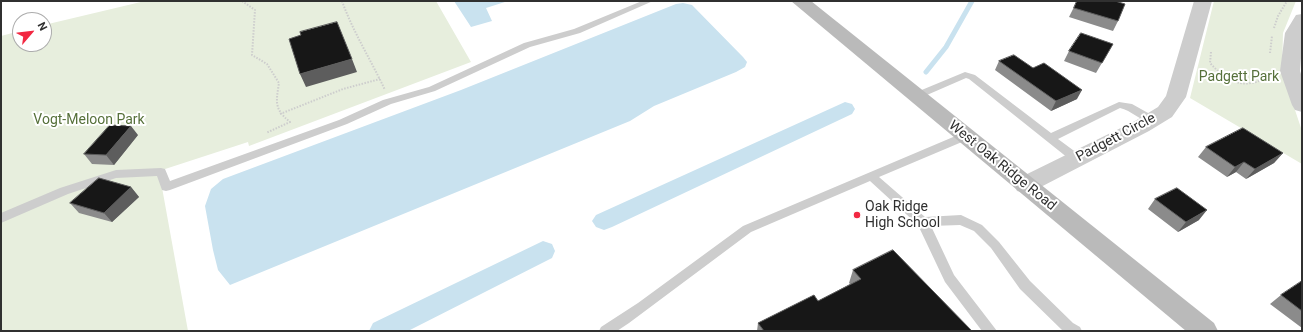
<!DOCTYPE html>
<html>
<head>
<meta charset="utf-8">
<style>
	body { margin:0 }
	#map { position:relative; width:1303px; height:332px; overflow:hidden; background:#fff; font-family:Roboto,sans-serif }
	canvas { display:block }
	.frame { position:absolute; inset:0; border:2px solid #303030; pointer-events:none }
	.north { position:absolute; left:12px; top:12px; width:40px; height:40px; box-sizing:border-box; background:#fff; border:1px solid #acacac; border-radius:50%; rotate:62deg; font-size:11px; font-weight:700; line-height:16px; text-align:center; color:#303030 }
	.north::after { content:''; display:block; margin:auto; width:14px; height:18px; background:#f22842; clip-path:polygon(50% 0,100% 100%,50% 72%,0 100%) }
</style>
</head>
<body>
<div id="map">
<canvas width="1303" height="332"></canvas>
<div class="frame"></div>
<div class="north">N</div>
</div>
<script>
const g = document.querySelector('canvas').getContext('2d');
g.lineJoin = 'round';
function fillPath(path, color) {
  g.fillStyle = color;
  g.fill(path, 'evenodd');
}
function strokePath(path, color, width, dash) {
  g.strokeStyle = color;
  g.lineWidth = width;
  g.lineCap = dash ? 'butt' : 'round';
  g.setLineDash(dash || []);
  g.stroke(path);
}
function write(font, color, halo, rows, align = 'center') {
  g.font = font + ' Roboto,sans-serif';
  g.lineWidth = 4;
  g.setLineDash([]);
  g.textBaseline = 'middle';
  g.strokeStyle = halo;
  g.fillStyle = color;
  for (const [text, x, y, turn = 0] of rows) {
    g.save();
    g.translate(x, y);
    g.rotate((+turn || 0) * Math.PI / 180);
    g.textAlign = isNaN(turn) ? turn : align;
    if (halo) g.strokeText(text, 0, 0);
    g.fillText(text, 0, 0);
    g.restore();
  }
}
fillPath(new Path2D(`
	M145,1H436L471,62L249,146L248,142L159,171L188,331H1V36L20,31V44H44V25Z
	M1214,1H1296L1283,33L1282,71L1302,131V164L1190,98Z`), '#e7eedd');
fillPath(new Path2D(`
	M454,1H508L486,8L492,21L471,27Z
	M683,3L692,5L743,57L747,62L745,67L736,72L654,106L630,121L230,285L218,270L213,250L205,206L211,189L223,179L461,90L676,4Z`), '#c9e2ef');
strokePath(new Path2D(`
	M926,72L946,47L972,1`), '#c9e2ef', 5);
fillPath(new Path2D(`
	M845,102L852,104L855,109L852,114L612,227L604,230L596,227L592,221L596,215Z
	M543,241L552,244L555,251L552,258L408,331H369L373,323Z`), '#c9e2ef');
strokePath(new Path2D(`
	M242,1L255,10L252,55L267,64L279,83C276,102 274,109 290,122L266,133
	M342,1C353,32 371,60 385,90
	M1274,28L1278,16L1287,1
	M1211,52L1210,63C1228,83 1246,91 1270,75
	M1270,53L1272,36
	M280,114L343,89L380,79`), '#cdcdcd', 2, [1.5, 1.5]);
fillPath(new Path2D(`
	M642,1H653L580,33L530,47L435,91L391,104L347,124L170,190L166,191L162,190L157,176L116,178L68,194L1,223V213L60,188L116,170L161,168L165,169L170,181L339,120L383,100L429,87L524,43L574,29Z
	M965,72L975,75L1051,133L1119,102L1132,104L1157,118L1158,120L1157,122C1145,126 1132,110 1120,108L1058,139L1081,156L1082,159L1081,162H1073L969,79L966,78L920,98H912L911,96L912,94Z
	M965,132L969,133L970,136L969,139L879,177L925,217L961,215L982,225L999,242L1030,281L1073,323L1080,327L1082,331H1063L1020,289L991,248L974,231L960,225L931,226L954,275L997,331H982L945,282L918,225L870,181L751,232L629,323L617,331H599L601,327L638,303L743,226Z`), '#cdcdcd');
fillPath(new Path2D(`
	M1194,1H1212L1186,97L1172,117L1149,131L1033,191L1025,193L1017,191L1014,185L1017,179L1135,121L1158,107L1166,96Z
	M1302,14V45L1300,71L1302,77V112L1295,110L1292,105L1280,71L1285,33L1296,15Z`), '#cdcdcd');
fillPath(new Path2D(`
	M791,1H811L1214,323L1218,331H1186Z`), '#bababa');
fillPath(new Path2D(`
	M1077,1L1118,21L1113,31L1069,17Z
	M1113,44L1096,73L1064,61L1069,51Z
	M999,61L1077,99L1051,111L995,70Z
	M138,135L114,165L92,164L84,154Z
	M1206,147L1283,153L1274,163L1246,179L1236,172L1227,177L1198,157Z
	M131,187L139,197L112,222L79,213L70,203Z
	M1155,199L1199,220L1178,232L1148,209Z
	M853,270L972,331H757L758,323L818,301L850,284L849,283Z
	M1302,281V328L1270,304L1281,295Z`), '#8b8b8b');
fillPath(new Path2D(`
	M352,59L357,72L306,87L300,74Z
	M1082,90L1077,99L1051,111L1056,101Z
	M131,126L138,135L114,165L106,155Z
	M1283,153L1274,163L1246,179L1255,169Z
	M1244,162L1236,172L1227,177L1235,167Z
	M131,187L139,197L112,222L104,213Z
	M1207,210L1199,220L1178,232L1186,222Z`), '#5d5d5d');
const building = new Path2D(`
	M1077,1H1115L1125,4L1118,21L1074,8Z
	M337,22L352,59L300,74L289,39L301,35L300,32Z
	M1081,33L1113,44L1102,63L1069,51Z
	M1014,55L1033,68L1044,63L1082,90L1056,101L999,61Z
	M110,125L131,126L106,155L84,154Z
	M1243,128L1283,153L1255,169L1244,162L1235,167L1206,147Z
	M99,178L131,187L104,213L70,203Z
	M1177,188L1207,210L1186,222L1155,199Z
	M893,250L972,331H764L758,323L814,295L818,301L861,279L853,270Z
	M1302,281V311L1281,295Z`);
fillPath(building, '#171717');
strokePath(building, '#5d5d5d', 1);
for (const [x, y, r, color] of [
	[857,215,4,"#f22842"]
]) {
  const dot = new Path2D();
  dot.arc(x, y, r, 0, 2 * Math.PI);
  g.fillStyle = color;
  g.fill(dot);
  strokePath(dot, '#fff', 1.5);
}
write('14px', '#56703a', '#fff', [
	["Padgett Park",1239,77],
	["Vogt-Meloon Park",89,120]
]);
write('14px', '#303030', '#fff', [
	["Padgett Circle",1116,138,-28],
	["West Oak Ridge Road",1002,166,39]
]);
write('14px', '#303030', '#fff', [
	["Oak Ridge",865,207],
	["High School",865,223]
], 'left');
</script>
</body>
</html>
